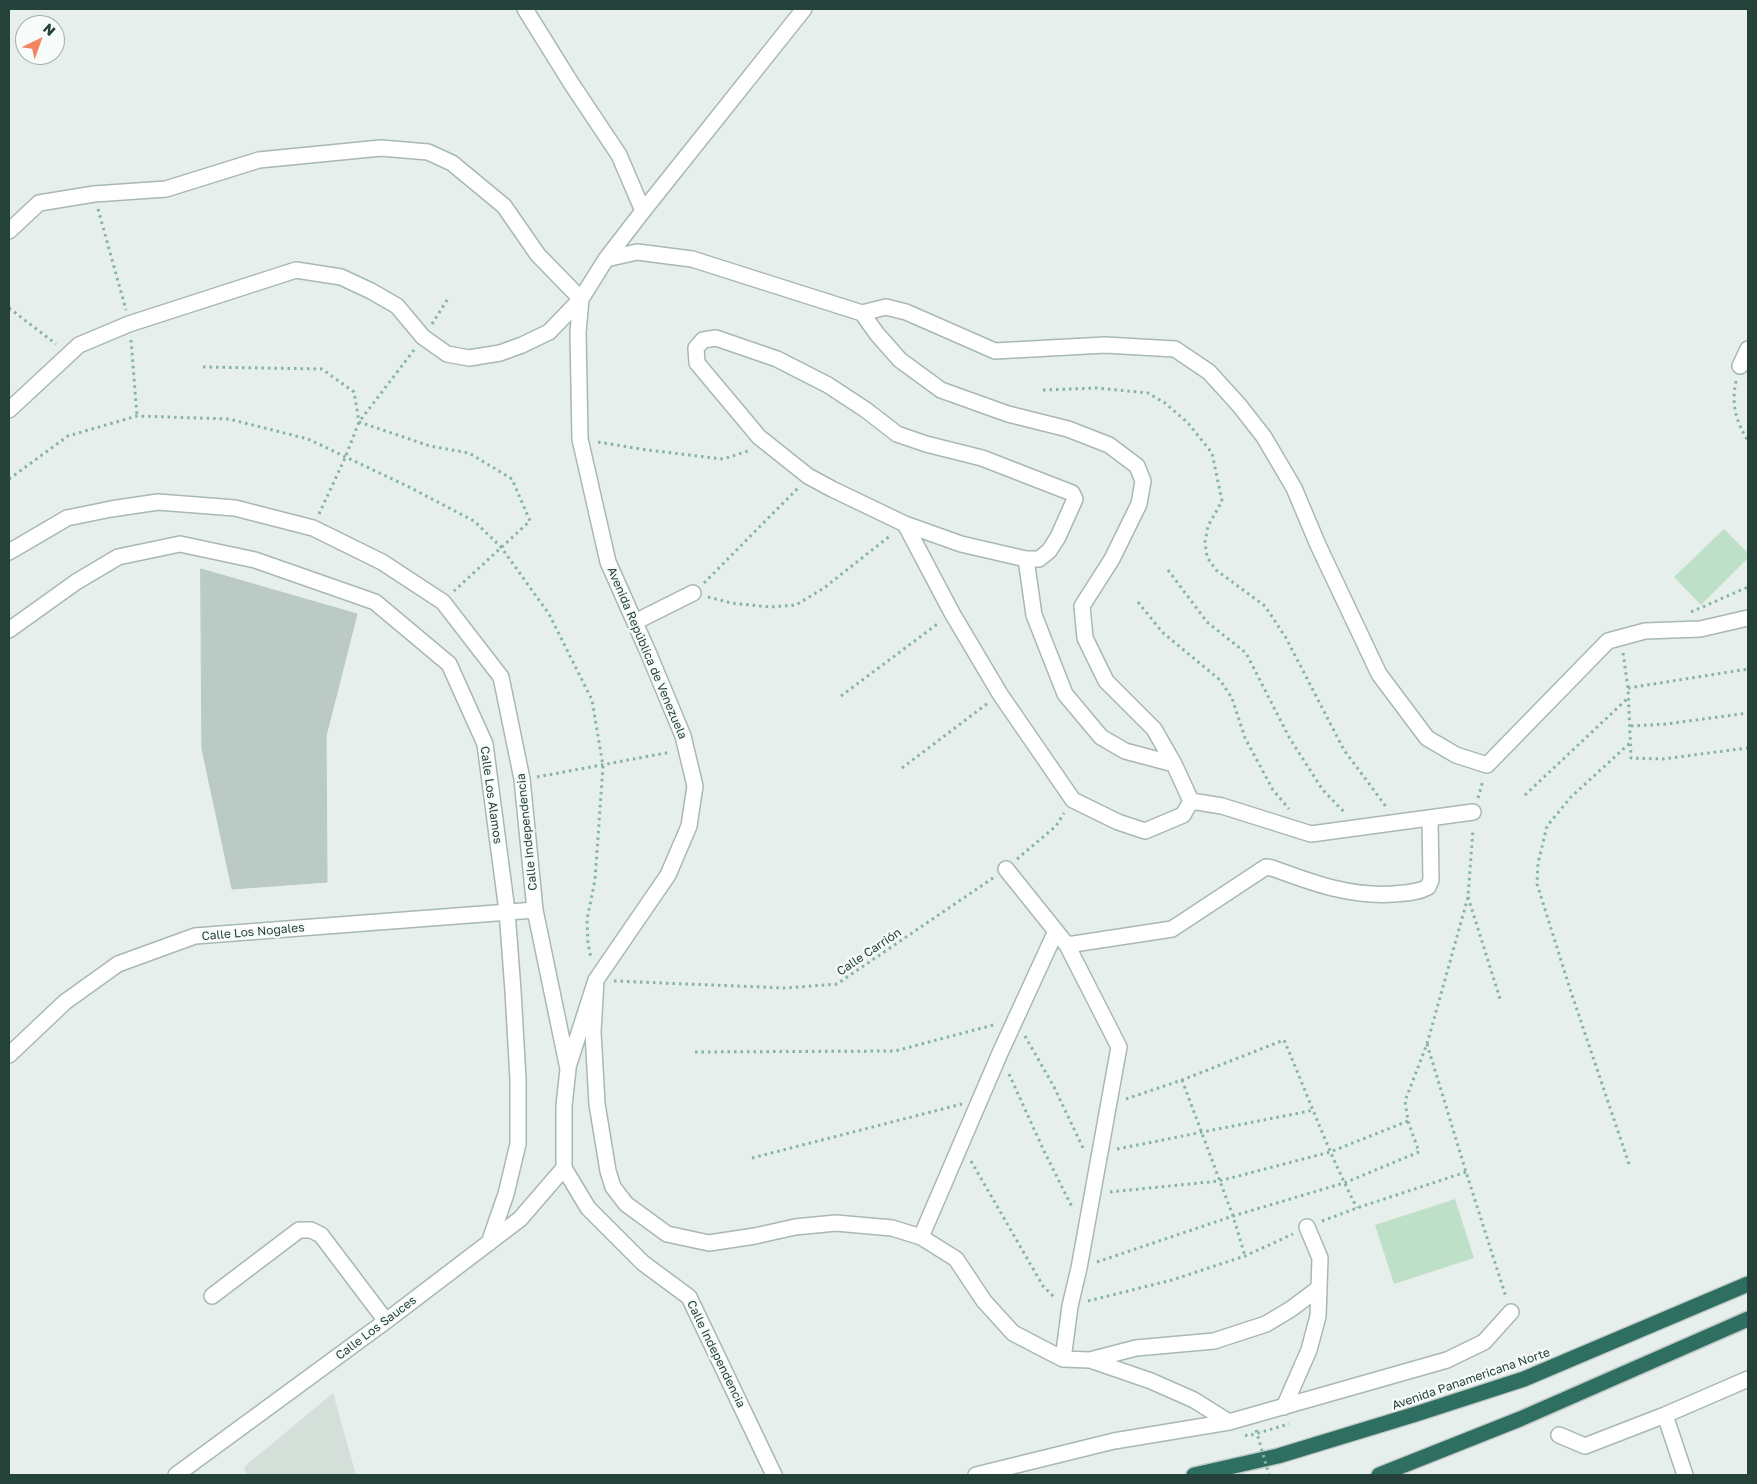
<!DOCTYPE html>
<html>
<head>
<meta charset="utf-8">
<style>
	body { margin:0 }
	#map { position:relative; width:1757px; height:1484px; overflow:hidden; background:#e6efeb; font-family:"Golos Text",sans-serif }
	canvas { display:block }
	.frame { position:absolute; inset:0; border:10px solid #24423a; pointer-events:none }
	.north { position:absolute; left:15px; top:15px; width:50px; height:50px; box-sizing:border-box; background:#f7fbf9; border:1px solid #a3b1ad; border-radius:50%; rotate:42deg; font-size:14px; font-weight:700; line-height:20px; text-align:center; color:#24423a }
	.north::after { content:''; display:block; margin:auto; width:18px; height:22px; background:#f4845f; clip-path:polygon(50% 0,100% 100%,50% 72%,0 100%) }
</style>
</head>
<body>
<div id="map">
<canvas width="1757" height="1484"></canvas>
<div class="frame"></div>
<div class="north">N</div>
</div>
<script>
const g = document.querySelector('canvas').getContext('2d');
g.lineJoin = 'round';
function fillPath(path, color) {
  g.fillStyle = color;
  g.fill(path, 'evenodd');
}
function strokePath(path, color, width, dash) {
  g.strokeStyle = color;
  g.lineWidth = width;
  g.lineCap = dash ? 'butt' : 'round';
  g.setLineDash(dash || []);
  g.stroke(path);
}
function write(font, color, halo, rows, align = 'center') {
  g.font = font + ' "Golos Text",sans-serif';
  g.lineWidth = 4.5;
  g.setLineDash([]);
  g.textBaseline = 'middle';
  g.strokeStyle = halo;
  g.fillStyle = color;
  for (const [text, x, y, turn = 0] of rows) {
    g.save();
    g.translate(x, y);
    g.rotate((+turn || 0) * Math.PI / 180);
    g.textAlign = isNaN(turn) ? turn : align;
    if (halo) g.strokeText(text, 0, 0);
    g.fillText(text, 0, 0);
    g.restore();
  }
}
fillPath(new Path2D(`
	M333,1393L356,1475H246L244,1467Z`), '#d4dfda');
fillPath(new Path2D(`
	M1724,529L1748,553V558L1701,605L1674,577Z
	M1455,1199L1474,1258L1394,1284L1375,1225Z`), '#bfe0c8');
const building = new Path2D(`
	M201,569L357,614L326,736L327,882L232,889L202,749Z`);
fillPath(building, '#bbcac4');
strokePath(building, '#b8c9c2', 1);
const minor = new Path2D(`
	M525,9L571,83L619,155L643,211
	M9,231L39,203L94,194L166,189L259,160L381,148L428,152L452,163L504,206L538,255L581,299
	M606,259L637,252L692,259L862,313L877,334L900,360L941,390L1008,414L1068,429L1109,445L1137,466L1143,481L1139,504L1112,559L1082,606L1085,638L1106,681L1154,729L1174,764L1191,801L1183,815L1145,831L1118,822L1073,800L1000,694L952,613L905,524
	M862,313L886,307L906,312L995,351L1105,345L1175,349L1209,372L1239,405L1264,437L1294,488L1318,545L1379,674L1427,738L1456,755L1487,765L1608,641L1645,631L1700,629L1748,618
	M716,338L777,359L828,385L866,410L897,434L926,444L982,458L1072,493L1075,499L1058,537L1049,551L1039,559H1026L961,544L905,524L832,489L808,476L759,437L697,363L696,348L703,340Z
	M1740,366L1748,349
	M9,410L79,345L129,324L296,270L341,277L371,291L397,306L423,337L447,354L469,358L500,353L522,345L549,332L581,299L606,259L643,211L804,9
	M9,552L67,518L111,509L158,502L235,508L313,528L382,562L443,602L501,677L522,779L535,910L568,1069L564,1106V1168L588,1208L643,1263L689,1297L774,1475
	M1026,559L1034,615L1065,694L1101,737L1125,751L1174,764
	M635,622L693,593
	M9,630L76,582L118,557L180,544L255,560L375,602L449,664L485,744L507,911L513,991L518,1079V1144L506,1194L489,1243
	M1191,801L1222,806L1311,834L1473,812
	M1006,869L1067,945L1119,1047L1079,1268L1070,1306L1063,1359
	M1067,945L1172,929L1266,867L1272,868C1313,883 1349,897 1394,894C1405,893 1417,893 1428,887L1431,880L1430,818
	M596,980L593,1032L597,1104L608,1171L613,1187L626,1204L667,1234L709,1243L755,1236L795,1227L836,1223L892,1228L921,1237L956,1259L984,1301L1013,1333L1063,1359L1090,1360L1151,1381L1194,1400L1229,1422
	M9,1055L65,1002L118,964L195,936L535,910
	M568,1067L596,980L668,875L689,826L695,786L683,736L648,652L608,562L580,439L578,332L581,299
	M921,1237L1000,1053L1056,931
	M212,1296L299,1230H311L321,1235L386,1321
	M1090,1360L1136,1348L1214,1341L1266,1324L1291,1309L1319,1288
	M1284,1407L1309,1350L1318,1316L1320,1258L1307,1227
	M1665,1415L1685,1475
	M1559,1435L1585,1446L1665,1415L1748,1379
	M176,1475L386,1321L520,1219L564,1168
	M976,1475L1114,1441L1229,1422L1447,1360L1484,1342L1511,1312`);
const highway = new Path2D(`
	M1194,1475L1278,1456L1416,1414L1524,1379L1748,1284
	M1379,1475L1520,1419L1748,1319`);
strokePath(minor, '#a8b8b2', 18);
strokePath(highway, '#c2cac8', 18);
strokePath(new Path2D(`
	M98,209L126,310
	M9,308L56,344
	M432,324L449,297
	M131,340L137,416
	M203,367L322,369L354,392L359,422L430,446L469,453L512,479L530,521L454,591
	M1736,381C1731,405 1736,421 1748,441
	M1043,390L1097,388L1148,393L1165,403L1188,423L1212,453L1222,501L1208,526L1205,542L1207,557L1216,570L1265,606L1286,638L1344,750L1387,808
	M598,442L647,450L723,459L751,450
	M9,479L68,436L137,416L229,419L308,439L409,487L474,521L501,547L549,614L592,700L603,766L595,880L587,919L588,944L591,958
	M319,514L345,458L359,422L414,350
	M1168,570L1207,622L1246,653L1289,737L1322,789L1345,813
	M704,583L798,488
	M708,597L731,603L770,607L796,605L824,588L891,535
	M1138,602L1162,632L1220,680L1232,698L1245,738L1273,790L1289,809
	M1691,612L1748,587
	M1623,653L1628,688L1631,758L1663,759L1747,748
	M1628,688L1748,669
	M841,696L940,622
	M1631,726L1666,724L1748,713
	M902,768L988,703
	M537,777L671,752
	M1525,795L1628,698
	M1478,798L1483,780
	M1017,859L1056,826L1064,813
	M1468,897L1501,1002
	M614,981L785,988L837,984L993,878
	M1025,1036L1054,1087L1084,1150
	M1427,1044L1466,1172L1506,1297
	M695,1052L895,1051L997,1024
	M1009,1074L1044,1151L1073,1209
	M1182,1080L1233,1216L1245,1256
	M1126,1099L1182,1080L1284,1040C1308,1096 1329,1154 1357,1208
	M1117,1149L1314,1110
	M752,1158L962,1104
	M971,1161L1043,1286L1055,1298
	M1629,1164L1570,989L1537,884L1538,863L1547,826L1571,797L1631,742
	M1110,1192L1219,1181L1330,1152L1408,1121
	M1322,1221L1357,1208L1466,1172
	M1097,1262L1233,1216L1344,1183L1419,1152L1408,1121L1405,1101L1427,1044L1468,897L1473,829
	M1088,1301L1172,1280L1245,1256L1293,1234
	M1245,1435L1248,1436L1289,1424`), '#86b3a5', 3, [2.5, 4]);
strokePath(minor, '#fff', 15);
strokePath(highway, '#2f6f62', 15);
strokePath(new Path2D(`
	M1256,1430L1269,1475`), '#86b3a5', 3, [2.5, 4]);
write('12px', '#24423a', '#f7fbf9', [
	["Avenida República de Venezuela",647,653,67],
	["Calle Los Alamos",491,795,82],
	["Calle Independencia",527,832,-96],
	["Calle Los Nogales",253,932,-5],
	["Calle Carrión",869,952,-34],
	["Calle Los Sauces",376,1328,-37],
	["Calle Independencia",716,1354,64],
	["Avenida Panamericana Norte",1471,1379,-19]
]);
</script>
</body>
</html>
